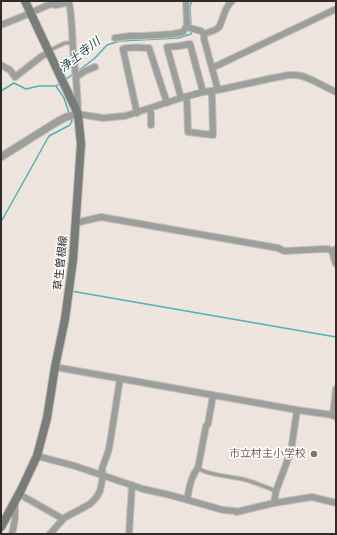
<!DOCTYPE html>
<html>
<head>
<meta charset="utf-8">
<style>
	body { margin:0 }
	#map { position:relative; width:337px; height:535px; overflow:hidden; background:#eee4de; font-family:"Open Sans",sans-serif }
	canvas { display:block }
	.frame { position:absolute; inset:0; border:2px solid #302c2a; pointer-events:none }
</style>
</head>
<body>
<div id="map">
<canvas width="337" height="535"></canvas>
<div class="frame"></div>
</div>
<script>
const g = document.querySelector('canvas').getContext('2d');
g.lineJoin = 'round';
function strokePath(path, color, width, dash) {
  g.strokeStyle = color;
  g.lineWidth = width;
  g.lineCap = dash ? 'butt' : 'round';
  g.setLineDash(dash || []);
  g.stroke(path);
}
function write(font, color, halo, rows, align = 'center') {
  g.font = font + ' "Open Sans","Noto Sans JP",sans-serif';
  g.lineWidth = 3;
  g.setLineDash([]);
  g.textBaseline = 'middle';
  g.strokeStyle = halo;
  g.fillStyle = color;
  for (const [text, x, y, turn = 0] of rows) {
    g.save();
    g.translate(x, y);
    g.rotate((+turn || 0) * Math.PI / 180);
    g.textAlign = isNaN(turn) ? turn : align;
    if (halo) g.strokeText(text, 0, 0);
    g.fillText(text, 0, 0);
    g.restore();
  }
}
strokePath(new Path2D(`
	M191,26L190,6L192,1
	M78,71L95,58L107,45L120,41L178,38L191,34V30
	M65,80L73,74
	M56,86L64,98L69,113
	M1,91L14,83L26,89L39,86H56L60,83
	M1,222L49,136L70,125L72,121L71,119
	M71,291L336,337`), '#4db2b7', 1.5);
const service = new Path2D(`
	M50,50L65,43H73
	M198,468C209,476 232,476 246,480C256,483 266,487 276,491`);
const minor = new Path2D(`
	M186,1L187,23L186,27L201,31L204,34
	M51,4L56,5L69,2C72,17 72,33 73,49C75,70 78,92 78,114L103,118L125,116L181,98L203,92L218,90L273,78L289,75H295L302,76L312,80L336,92
	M30,13L53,3
	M1,25L31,13
	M204,34V39L218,90
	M204,34C208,32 216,31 219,27C224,19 223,9 232,1
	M115,38L130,36H143L173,34L183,32L186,27
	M1,65L10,70L15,77L42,56L49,53
	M212,68L336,9
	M76,77L85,71L95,67
	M186,97L187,102L188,132L213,135L212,96L210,91
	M181,98L167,47L179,46L190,44L203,92
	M149,109L151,114V125
	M137,113L123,49C131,46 140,48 149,48L167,103
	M75,223L101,217L278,248L284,251L325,249H328L332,251L336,249
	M332,251L336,264
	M55,367L297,410L333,415L336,417
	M333,415L336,389
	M37,456L75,466L143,489L170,495L223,510L235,511L236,512L274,503L312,497L336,503
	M103,476L102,469L109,449L120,379
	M19,494L63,519
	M187,500C189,489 191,476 198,468L206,426L208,424L213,395
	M274,503L276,491L291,451L297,410
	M12,534L15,519V502
	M50,534L64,518L90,504L96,498L100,491L103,476
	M129,534L132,485`);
const tertiary = new Path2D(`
	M1,157L55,123L66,117L78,114
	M333,415L336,413`);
const secondary = new Path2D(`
	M1,527L21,490L37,456L47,418L55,367L65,319L73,260L81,144L78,114L25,1`);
strokePath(service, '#c8bfba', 5);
strokePath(minor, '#c8bfba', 8);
strokePath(tertiary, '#c8bfba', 9);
strokePath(secondary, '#c8bfba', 10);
strokePath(service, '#9ca09d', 3);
strokePath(minor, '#9ca09d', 6);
strokePath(tertiary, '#9ca09d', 7);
strokePath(secondary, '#787d79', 8);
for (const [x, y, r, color] of [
	[314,454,4,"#8d6e63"]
]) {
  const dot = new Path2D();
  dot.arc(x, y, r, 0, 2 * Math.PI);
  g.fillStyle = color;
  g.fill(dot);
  strokePath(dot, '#fff', 1.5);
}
write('11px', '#302c2a', '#fff', [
	["草生曽根線",61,263,-84]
]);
write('11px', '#785e54', '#fff', [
	["市立村主小学校",306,454]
], 'right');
write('italic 12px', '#1b494b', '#fff', [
	["浄土寺川",80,55,-38]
]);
</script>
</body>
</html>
